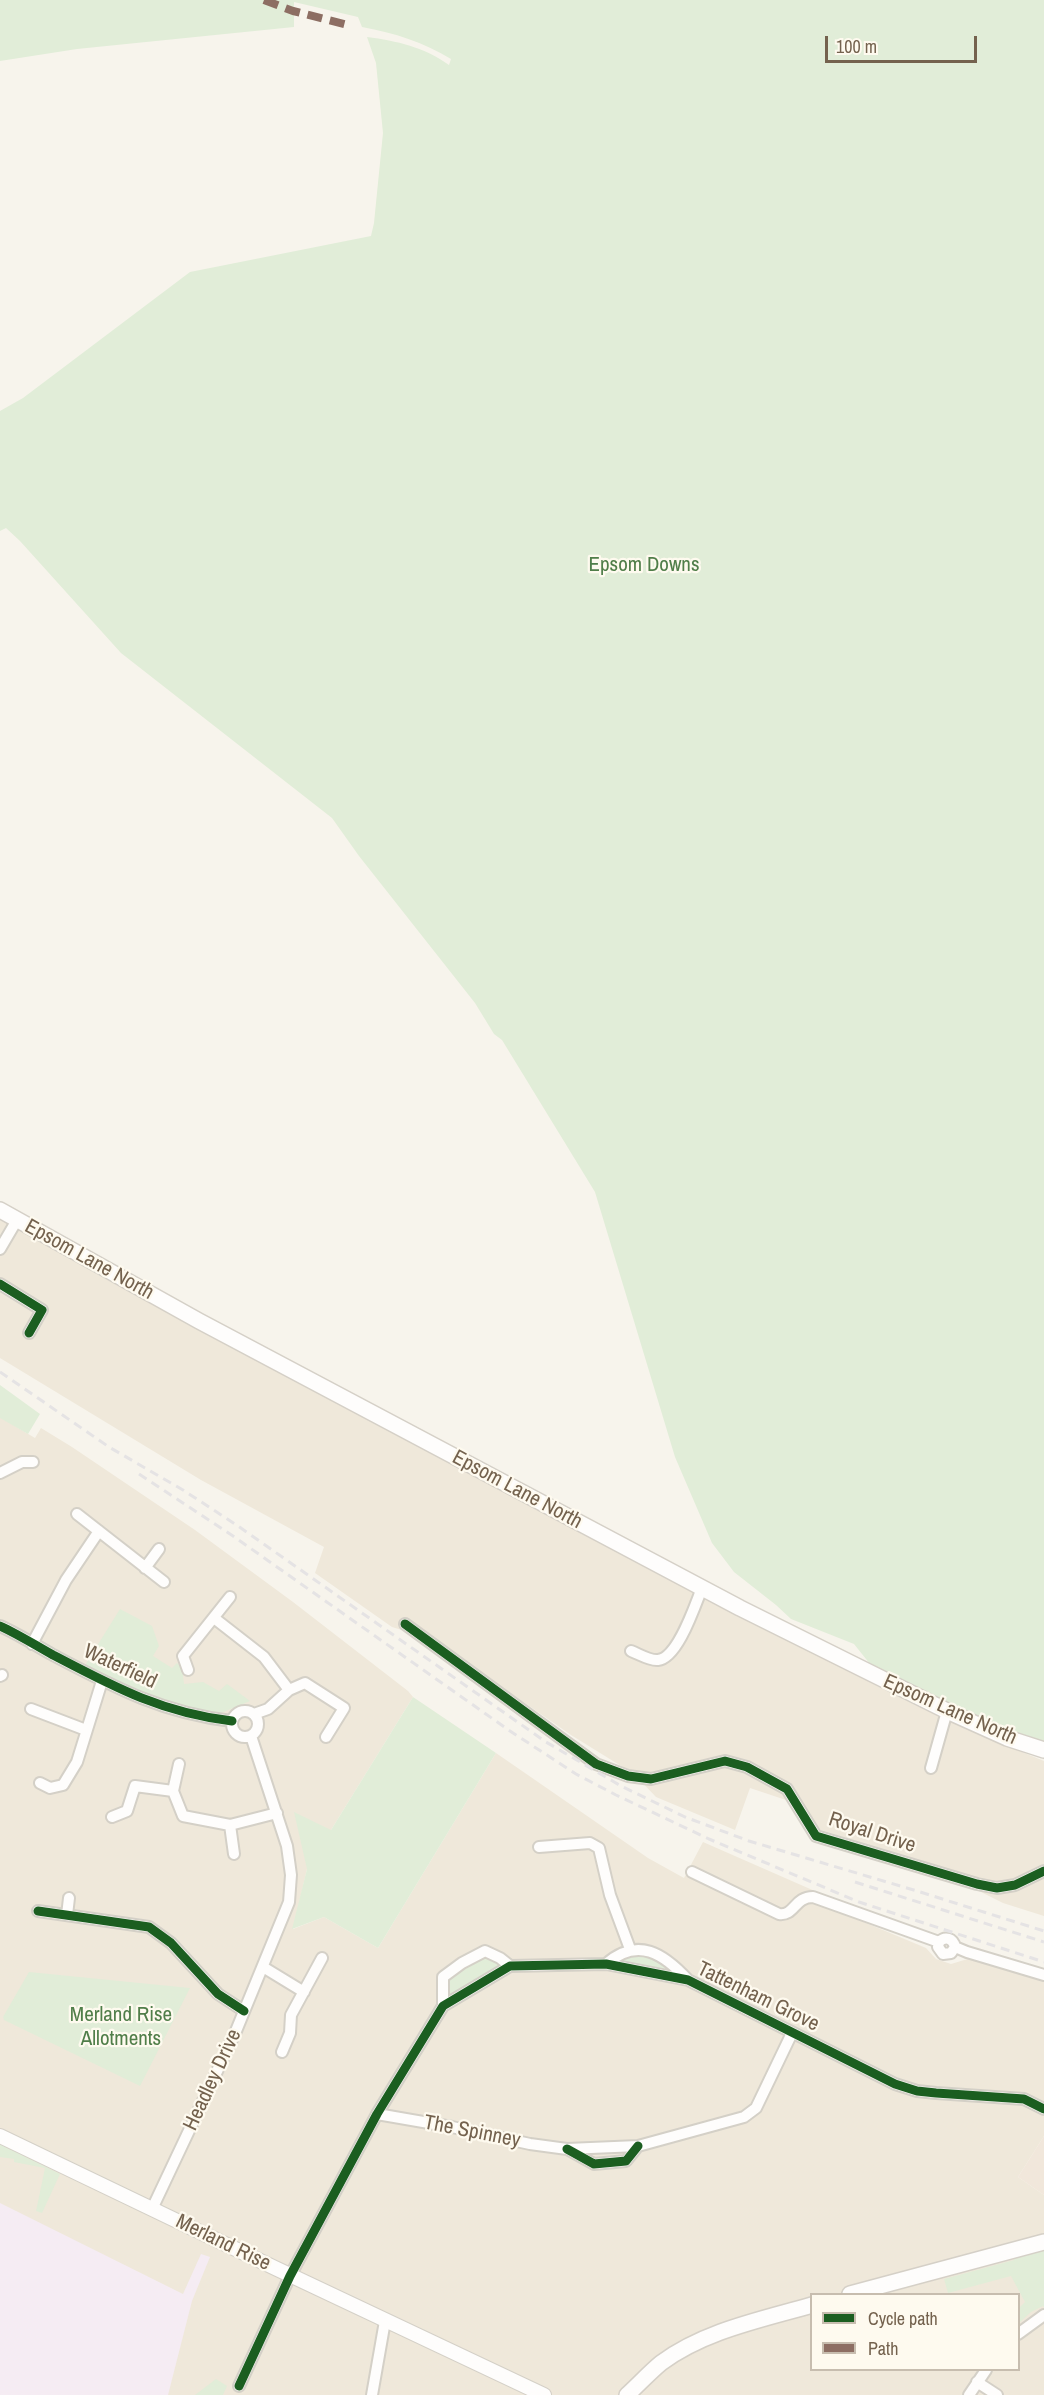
<!DOCTYPE html>
<html>
<head>
<meta charset="utf-8">
<style>
	body { margin:0 }
	#map { position:relative; width:1044px; height:2395px; overflow:hidden; background:#f7f4ec; font-family:"Archivo Narrow",sans-serif }
	canvas { display:block }
	.legend { position:absolute; left:810px; top:2293px; width:210px; height:78px; box-sizing:border-box; background:#fefaef; border:2px solid #c7bdaf; margin:0; padding:8px 10px; list-style:none; font-size:18px; color:#74624e }
	.legend li { display:flex; align-items:center; gap:12px; height:30px }
	.legend b { width:30px; border:2px solid #c7bdaf }
	.scale { position:absolute; left:825px; top:36px; width:152px; height:27px; box-sizing:border-box; border:3px solid #74624e; border-top:0; padding-left:8px; font-size:18px; line-height:21px; white-space:nowrap; color:#74624e; -webkit-text-stroke:4px #fefaef; paint-order:stroke }
</style>
</head>
<body>
<div id="map">
<canvas width="1044" height="2395"></canvas>
<ul class="legend">
<li><b style="height:8px;background:#1b5e20"></b>Cycle path</li>
<li><b style="height:8px;background:#8d6e63"></b>Path</li>
</ul>
<div class="scale">100 m</div>
</div>
<script>
const g = document.querySelector('canvas').getContext('2d');
g.lineJoin = 'round';
function fillPath(path, color) {
  g.fillStyle = color;
  g.fill(path, 'evenodd');
}
function strokePath(path, color, width, dash) {
  g.strokeStyle = color;
  g.lineWidth = width;
  g.lineCap = dash ? 'butt' : 'round';
  g.setLineDash(dash || []);
  g.stroke(path);
}
function write(font, color, halo, rows, align = 'center') {
  g.font = font + ' "Archivo Narrow",sans-serif';
  g.lineWidth = 4.5;
  g.setLineDash([]);
  g.textBaseline = 'middle';
  g.strokeStyle = halo;
  g.fillStyle = color;
  for (const [text, x, y, turn = 0] of rows) {
    g.save();
    g.translate(x, y);
    g.rotate((+turn || 0) * Math.PI / 180);
    g.textAlign = isNaN(turn) ? turn : align;
    if (halo) g.strokeText(text, 0, 0);
    g.fillText(text, 0, 0);
    g.restore();
  }
}
fillPath(new Path2D(`
	M0,1218L102,1277L526,1502L883,1689L971,1731L1044,1761V1916L1003,1903L921,1862L818,1829L792,1802L750,1788L735,1830L656,1797L634,1774L571,1735L434,1640L392,1627L315,1573L324,1547L201,1480L0,1358Z
	M0,1417L35,1438L41,1428L72,1447L195,1530L293,1602L408,1691L413,1697L307,1869L293,1929L324,1917L378,1948L496,1753L648,1858L684,1878L703,1842L817,1892L835,1910L926,1948L936,1959L951,1964L974,1957L1044,1980V2136L1018,2177L1044,2195V2395H0ZM812,2294H1018V2370H812Z`), '#efe8da');
fillPath(new Path2D(`
	M1044,2136V2195L1018,2177Z`), '#f1e7db');
fillPath(new Path2D(`
	M0,2203L183,2294L201,2254L210,2257L192,2301L168,2395H0Z`), '#f5ecf3');
fillPath(new Path2D(`
	M0,0H1044V1742L994,1725L944,1702L870,1664L854,1644L791,1619L776,1605L734,1572L712,1543L675,1457L595,1192L502,1040L494,1034L475,1003L359,856L332,818L121,653L20,541L6,528L0,531V411L23,398L190,272L371,236L374,223L383,133L376,63L367,37C397,41 424,47 449,65L451,59C423,42 395,33 362,27L358,17L294,2V27L77,49L0,61Z
	M0,1385L40,1414L28,1434L0,1418Z
	M120,1609L152,1626L159,1646L153,1656L172,1668L177,1663L182,1668L184,1684L203,1682L219,1691L227,1684L250,1701L209,1718L82,1670Z
	M413,1697L496,1753L378,1948L324,1917L292,1929L307,1869L294,1812L331,1830Z
	M485,1951L510,1966L443,2006V1977Z
	M652,1952L688,1980L607,1964L616,1956Z
	M29,1972L190,1988L140,2086L4,2020L3,2017Z
	M0,2144L60,2174L42,2213L36,2211L45,2168L14,2162V2159L0,2157Z
	M1044,2242V2308L1043,2306L1031,2312L1019,2323V2308L1025,2302L1011,2276L948,2293L944,2279L1014,2260L1015,2249Z
	M216,2379L227,2386L223,2395H195Z`), '#e1edd8');
const minor = new Path2D(`
	M0,1249L17,1220
	M0,1284L42,1310L29,1333
	M0,1473L22,1462H33
	M77,1514L164,1582
	M145,1568L159,1549
	M214,1618L264,1657L289,1690
	M405,1624L596,1764L628,1776L651,1779L725,1761L747,1767L787,1789L816,1836L977,1884L997,1888L1015,1885L1044,1871
	M0,1626C18,1634 35,1645 53,1655C114,1687 162,1713 232,1721
	M32,1644L66,1580L99,1531
	M631,1651C639,1654 650,1661 658,1660C678,1658 695,1605 702,1588
	M188,1670L183,1656L230,1597
	M0,1676L2,1675
	M31,1709L86,1730
	M232 1724a13 13 0 1 1 26 0a13 13 0 1 1-26 0Z
	M254,1714L268,1709L289,1690L305,1683L344,1708L326,1737
	M931,1768L947,1711
	M40,1783L50,1788L63,1785L77,1762L102,1681
	M173,1791L179,1764
	M112,1817L127,1811L135,1786L173,1791L183,1816L230,1825L277,1813
	M230,1825L234,1854
	M539,1847L590,1843L599,1848L610,1895L630,1949
	M692,1872L779,1914C795,1916 794,1897 813,1897L939,1942C945,1936 953,1938 955,1947L967,1952L1044,1975
	M38,1911L149,1927L171,1943L218,1994L244,2011
	M67,1915L69,1898
	M939,1942L938,1947L943,1954L951,1953L955,1947
	M606,1964C638,1936 664,1954 688,1980
	M263,1967L304,1992
	M443,2006V1977L462,1963L485,1951L500,1958L510,1966
	M282,2052L290,2033L291,2015L322,1958
	M377,2114L452,2127L530,2144L567,2149L638,2146L744,2117L756,2108L792,2033
	M567,2149L594,2164L626,2161L638,2146
	M152,2209L236,2031L289,1902L291,1875L287,1846L251,1736
	M1018,2334L1044,2315
	M977,2382L997,2395
	M239,2386L290,2276L377,2114L443,2006L510,1966L606,1964L688,1980L895,2084L917,2091L936,2093L1024,2099L1044,2109
	M372,2395L385,2321
	M969,2395L986,2370`);
const tertiary = new Path2D(`
	M0,2136L275,2268L544,2395`);
const secondary = new Path2D(`
	M0,1210L199,1321L740,1608L947,1711L1007,1738L1044,1750
	M850,2294L1044,2242
	M627,2395C638,2385 649,2373 661,2363C704,2331 760,2320 812,2305`);
strokePath(minor, '#d4d0c7', 14);
strokePath(tertiary, '#d4d0c7', 16);
strokePath(secondary, '#d5d0c7', 18);
strokePath(minor, '#fefdfc', 10);
strokePath(tertiary, '#fefdfc', 14);
strokePath(secondary, '#fefdfc', 15);
strokePath(new Path2D(`
	M0,1372L109,1447L183,1490L238,1526L546,1742L621,1786L685,1817L749,1841L917,1891L1044,1931
	M139,1474L233,1536L510,1731L576,1774L616,1795L709,1839L859,1902L1044,1962
	M855,1882L1044,1942`), '#e5e3e4', 3, [9, 6]);
strokePath(new Path2D(`
	M264,0L293,11L352,26`), '#8d6e63', 8, [15, 8]);
strokePath(new Path2D(`
	M0,1284L42,1310L29,1333
	M405,1624L596,1764L628,1776L651,1779L725,1761L747,1767L787,1789L816,1836L977,1884L997,1888L1015,1885L1044,1871
	M0,1626C18,1634 35,1645 53,1655C114,1687 162,1713 232,1721
	M38,1911L149,1927L171,1943L218,1994L244,2011
	M567,2149L594,2164L626,2161L638,2146
	M239,2386L290,2276L377,2114L443,2006L510,1966L606,1964L688,1980L895,2084L917,2091L936,2093L1024,2099L1044,2109`), '#1b5e20', 9);
write('21px', '#507e49', '#fefaef', [
	["Epsom Downs",644,565],
	["Merland Rise",121,2015],
	["Allotments",121,2039]
]);
write('21px', '#74624e', '#fefaef', [
	["Epsom Lane North",89,1260,29],
	["Epsom Lane North",517,1490,28],
	["Waterfield",120,1667,25],
	["Epsom Lane North",950,1710,24],
	["Royal Drive",872,1833,18],
	["Tattenham Grove",758,1997,26],
	["Headley Drive",213,2080,-65],
	["The Spinney",472,2132,11],
	["Merland Rise",223,2243,26]
]);
</script>
</body>
</html>
